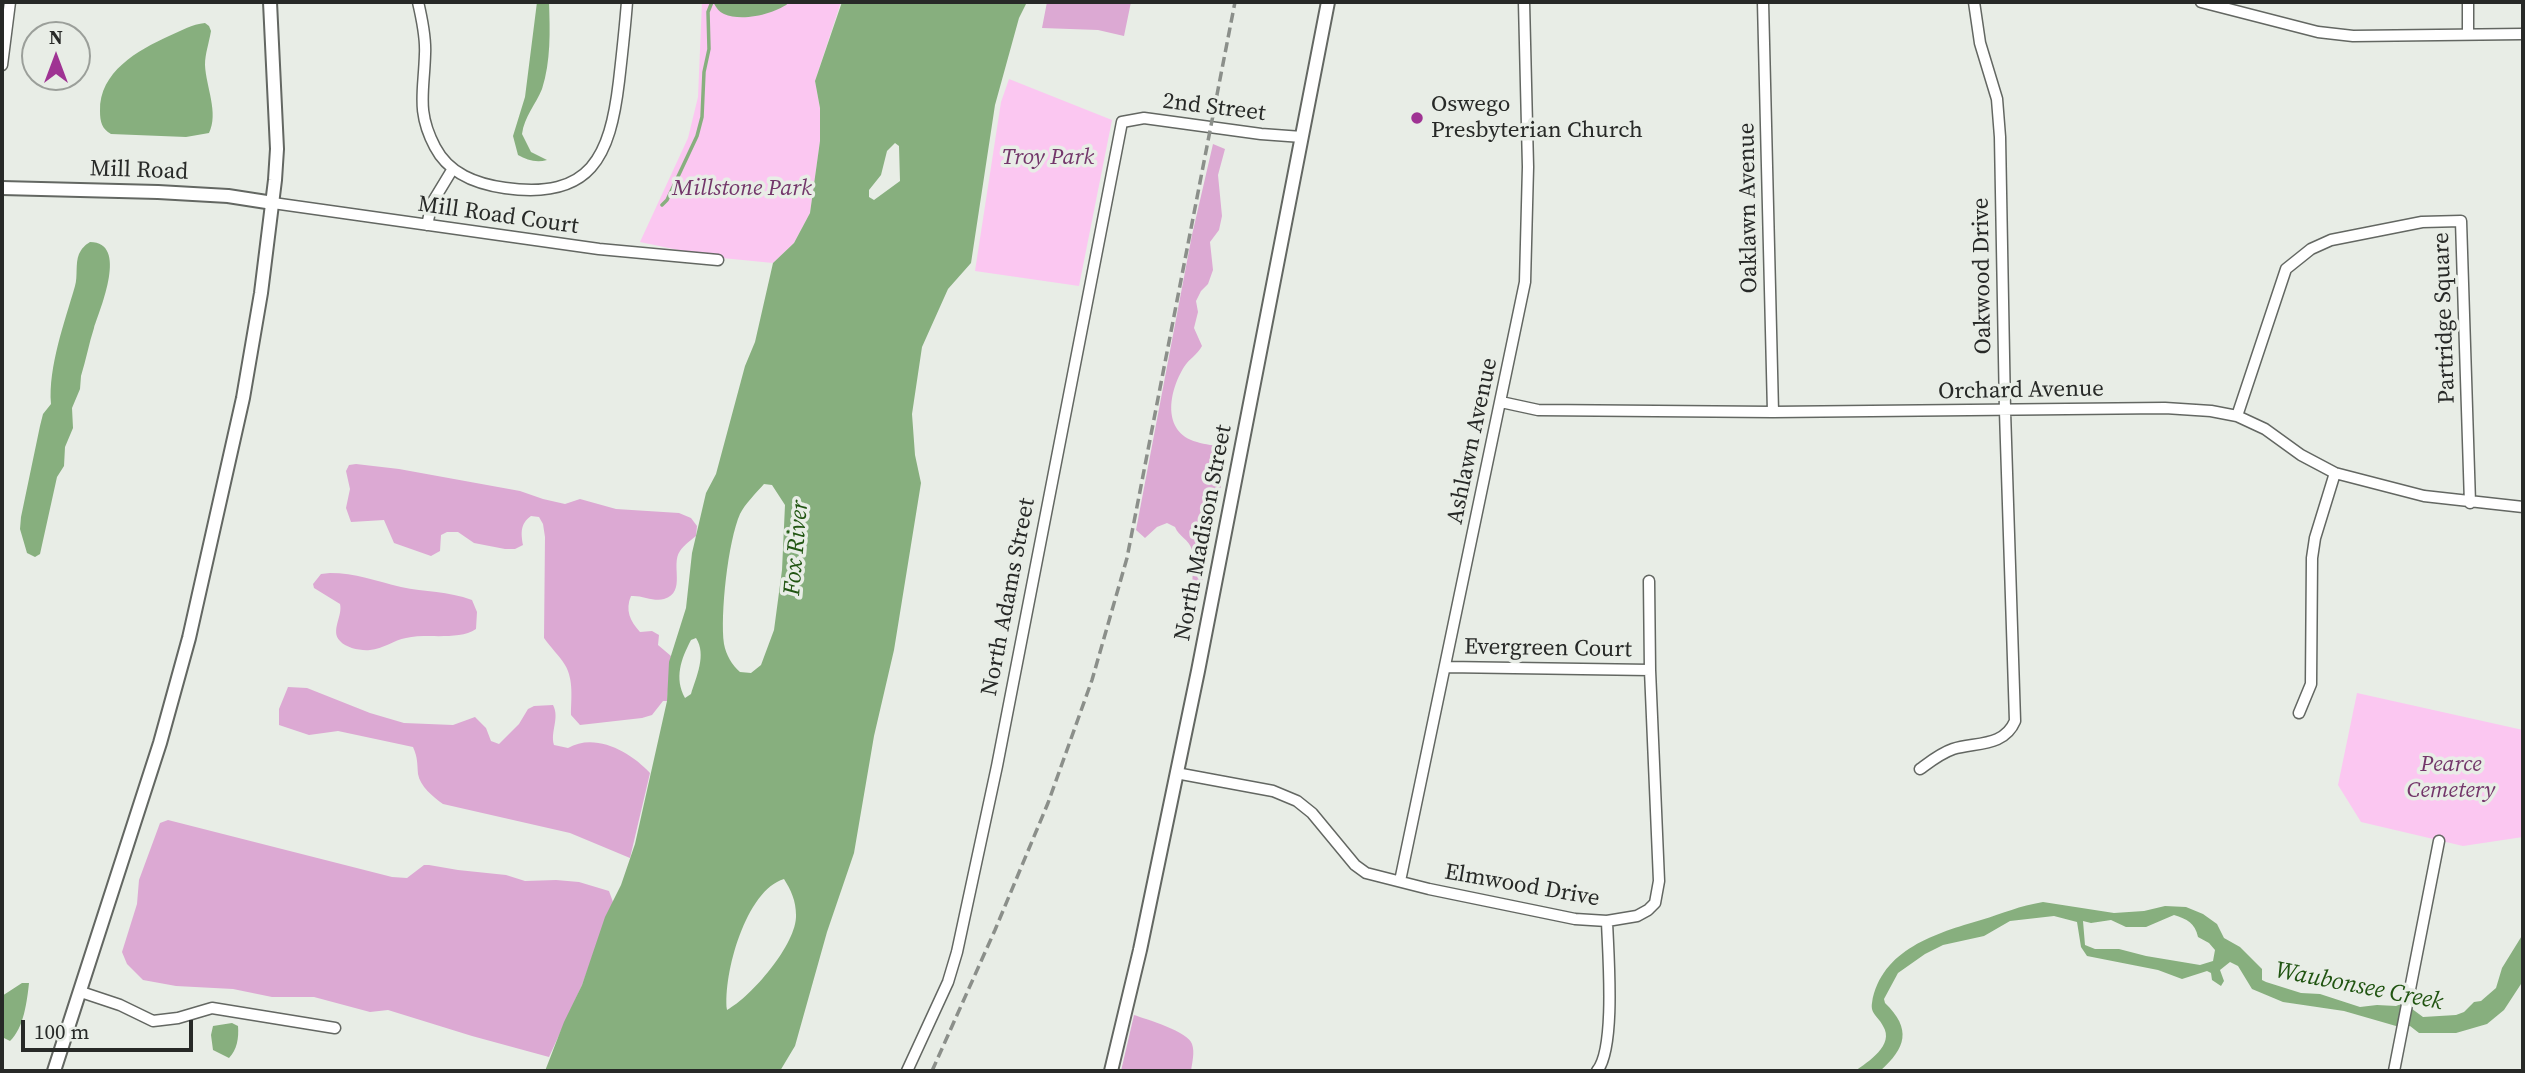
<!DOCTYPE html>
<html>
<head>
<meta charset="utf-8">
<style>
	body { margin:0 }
	#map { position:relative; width:2525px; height:1073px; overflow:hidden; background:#e8ede6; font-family:"Source Serif 4",serif }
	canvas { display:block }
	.frame { position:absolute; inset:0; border:4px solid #272927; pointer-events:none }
	.north { position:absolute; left:21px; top:21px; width:70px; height:70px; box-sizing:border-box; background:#e8ede6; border:2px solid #9b9f9a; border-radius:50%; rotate:0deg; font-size:19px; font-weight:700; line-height:28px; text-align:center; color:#272927 }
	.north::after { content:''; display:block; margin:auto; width:24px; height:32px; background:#9f3393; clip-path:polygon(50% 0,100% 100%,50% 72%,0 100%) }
	.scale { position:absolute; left:21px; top:1020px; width:172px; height:32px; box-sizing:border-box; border:4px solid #272927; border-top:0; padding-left:9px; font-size:21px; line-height:24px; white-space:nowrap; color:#272927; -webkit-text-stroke:5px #e8ede6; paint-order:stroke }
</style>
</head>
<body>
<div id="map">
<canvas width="2525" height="1073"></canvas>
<div class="frame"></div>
<div class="north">N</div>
<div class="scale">100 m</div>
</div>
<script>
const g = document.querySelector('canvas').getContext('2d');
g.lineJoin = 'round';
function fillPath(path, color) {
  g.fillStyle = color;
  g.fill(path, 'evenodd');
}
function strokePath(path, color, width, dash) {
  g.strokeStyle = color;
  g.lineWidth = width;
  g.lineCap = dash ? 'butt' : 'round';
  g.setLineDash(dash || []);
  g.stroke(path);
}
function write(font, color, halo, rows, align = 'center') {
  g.font = font + ' "Source Serif 4",serif';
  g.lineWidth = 7;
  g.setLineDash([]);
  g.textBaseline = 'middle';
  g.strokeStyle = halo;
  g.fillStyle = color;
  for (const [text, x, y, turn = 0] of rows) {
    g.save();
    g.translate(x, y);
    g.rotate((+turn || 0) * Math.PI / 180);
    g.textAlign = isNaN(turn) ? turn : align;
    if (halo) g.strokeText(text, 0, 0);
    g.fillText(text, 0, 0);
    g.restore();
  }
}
fillPath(new Path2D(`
	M702,2H841L815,81L820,108V141L810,213L794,243L773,263L712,257L640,242L688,138L698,97Z
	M1009,79L1112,120L1079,286L975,271L1001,102Z
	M2357,693L2523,730V837L2463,846L2361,822L2338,785Z`), '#fbc7f1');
fillPath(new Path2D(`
	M1047,2H1131L1124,36L1098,30L1042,28Z
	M1213,144L1225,149L1218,175L1222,216L1219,230L1210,242L1213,270L1208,284L1201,291L1196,301L1198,312L1194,328L1202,346C1197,355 1189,359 1184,367C1169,391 1161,432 1197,442C1205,445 1215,445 1224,447L1226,460L1200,595L1193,591C1191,578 1195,563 1192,550C1189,539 1179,537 1175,527L1167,523L1157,527L1145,538L1136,530L1192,235Z
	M356,464L399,469L520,491L543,499L565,504L580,499L616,509L679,513L691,518L697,526L696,536C691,540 684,545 680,551C670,565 687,592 664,599C654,602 642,595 631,596C625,610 630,621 640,632L652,631L659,635L658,645L671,656L667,701H663L652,715L642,718L580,725L571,715C571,699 574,680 565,665C559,655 550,647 544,638L545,537L543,524L539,517L531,516C520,524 521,533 523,545L515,549H505L474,543L458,532H447L441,535L440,551L431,556L394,543L384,520L351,522L346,508L350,489L346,471L349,465Z
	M330,573C355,573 376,581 401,587C425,592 448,591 472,600L477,612L476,629C458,641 427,633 406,638C394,640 383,649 370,650C361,651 346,648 340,641C330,631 343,616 340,604L314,588L313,584L321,574Z
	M288,687L307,688L370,713L404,723L453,725L475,717L486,728L491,741L499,744L519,724L528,709L534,706L553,705C560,718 550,732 554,745L568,748C595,732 631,752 650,773L630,858L570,833L443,804C433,797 420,786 418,774C417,764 418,758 413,747L338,731L309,735L279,725V709Z
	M168,820L392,877L407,878L424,865H429L458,870L506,875L525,881L556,880L579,882L609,891L613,902L582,985L549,1057L472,1036L388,1010L370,1012L314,997H272L233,989L176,986L143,980L127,964L122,952L137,904L139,880L160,823Z
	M1134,1015C1146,1019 1189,1032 1192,1044C1195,1052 1192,1063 1191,1071H1121Z`), '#dca9d3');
fillPath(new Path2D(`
	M537,2H549C550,31 551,61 542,89C536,104 524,117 522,134L531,152L547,160C536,163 527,160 518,155L513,136L525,97Z
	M713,2H790C776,14 742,22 724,14C719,12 716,7 713,2Z
	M842,2H1027L1019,18L995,105L971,263L948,289L922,347L912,414L915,455L921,483L894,650L874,736L854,853L827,932L795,1046L780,1071H545L564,1022L582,985L605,917L621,885L635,844L667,701L669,662L686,608L692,553L706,493L716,474L745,366L755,342L773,263L794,243L810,213L820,141V108L815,81ZM895,143L899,146L900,181L874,200L869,197V190L881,175L887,151ZM764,484L772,485L785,505L782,570L774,630L761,665L751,673L740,672C732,665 726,655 724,644C720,615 728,541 740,514C745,504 756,493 764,484ZM696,638C707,655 696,677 691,694L685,698C674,678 681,659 691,640ZM784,879C791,890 796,901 796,915C797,944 751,997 727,1010C723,974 746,890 784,879Z
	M205,23L209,26L211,31C209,43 205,54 205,65C206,87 219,113 209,133L186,137L111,134C102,129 100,122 100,111C99,72 138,50 169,36C181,31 192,24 205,23Z
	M90,242C129,242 100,309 94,328C89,343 86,360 81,376L80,389L72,408L73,428L65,447L64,466L57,477L40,554L35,557L27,553L20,529L21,517L40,426L43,414L51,404C48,367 65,321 75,286C78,276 75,264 79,254C82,248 85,245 90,242Z
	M2043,902L2114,913L2144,911L2165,906L2186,907L2203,914L2217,924L2224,938L2240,947L2262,969V980L2266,982L2301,993L2320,994L2360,1007L2377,1005L2396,1006L2404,1003L2423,1017L2456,1015L2464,1012L2474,1002L2481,1001L2496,988L2502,968L2523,934L2521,984L2504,1010L2487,1024L2456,1033H2419L2410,1026H2396L2344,1011L2283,1002L2252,989L2238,966L2230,962L2220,970L2224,981L2221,986L2212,980L2211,973L2207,971L2182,979L2158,970L2087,956L2081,947L2077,922L2054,916L2010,921L1984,936L1943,945L1925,954L1898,973L1884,999L1885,1003C1912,1029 1906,1048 1880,1071H1855C1868,1062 1895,1045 1883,1026C1879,1017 1870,1014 1872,1003C1881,949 1937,933 1981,920C2004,913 2019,906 2043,902ZM2174,915C2187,919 2195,923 2198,937L2209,943L2215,950L2213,961L2200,965L2146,956L2119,949H2095L2085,945L2083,921L2091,923L2111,920L2126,927H2146Z
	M22,983H29C27,1001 24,1028 10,1041L2,1037V996Z
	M232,1023L238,1026C239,1038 237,1050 229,1058L213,1050L211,1035L213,1026Z`), '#87af7e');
strokePath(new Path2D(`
	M662,205L667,200L697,136L702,117L704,72L709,49L708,12L712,2`), '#87af7e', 3.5);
const minor = new Path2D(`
	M418,2C422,19 426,37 425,54C424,92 416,111 435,147C449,174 476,184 505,188C591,200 610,157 619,81C622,55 625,28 627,2
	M1763,2L1773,412
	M2201,2L2318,32L2353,36L2523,34
	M2468,2V34
	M2,65L10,2
	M273,203L599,249L718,260
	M427,225L432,203L452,170
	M1501,402L1538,410L1773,412L2165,408L2211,411L2237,416L2265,429L2301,455L2335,473L2424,496L2523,507
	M2237,416L2286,269L2311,249L2331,240L2422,222L2461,221L2470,503
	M1446,667L1650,670
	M2299,713L2311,684L2312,558L2315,538L2335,473
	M1920,769C1931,761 1941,753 1953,749C1976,742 2004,747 2015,721L2005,411L2000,137L1997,99L1980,43L1974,2
	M1176,773L1273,791L1297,801L1312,813L1355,865L1366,873L1429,889L1575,919L1607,921L1637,916L1648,910L1655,903L1659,881L1650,670L1649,581
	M1400,881L1525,282L1528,167L1524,2
	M81,992L120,1005L153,1021L178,1018L212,1008L335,1028
	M907,1071L948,982L957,952L997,766L1122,122L1144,118L1261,134L1302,137
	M1597,1071C1616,1048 1608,953 1607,921
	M2394,1071L2439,841`);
const tertiary = new Path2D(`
	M2,188L158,192L228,196L273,203
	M1111,1071L1140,950L1198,671L1328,2`);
const secondary = new Path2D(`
	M54,1071L160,743L189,638L243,398L261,293L275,180L277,149L270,2`);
strokePath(minor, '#636762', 13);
strokePath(tertiary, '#636762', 16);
strokePath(secondary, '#636762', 16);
strokePath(minor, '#fff', 10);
strokePath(tertiary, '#fff', 12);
strokePath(secondary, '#fff', 12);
strokePath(new Path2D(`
	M932,1071L995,930L1048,803L1092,680L1127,558L1235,2`), '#8b8f8a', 3.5, [10, 5]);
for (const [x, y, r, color] of [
	[1417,118,7,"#9f3393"]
]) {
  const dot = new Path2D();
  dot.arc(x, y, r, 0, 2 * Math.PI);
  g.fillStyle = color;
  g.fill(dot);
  strokePath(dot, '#e8ede6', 2.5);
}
write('23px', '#272927', '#e8ede6', [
	["Oswego",1431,105],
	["Presbyterian Church",1431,131]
], 'left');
write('23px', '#272927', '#e8ede6', [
	["2nd Street",1214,108,7],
	["Mill Road",139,171,2],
	["Oaklawn Avenue",1749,208,-91],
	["Mill Road Court",498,216,8],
	["Oakwood Drive",1983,276,-91],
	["Partridge Square",2445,318,-92],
	["Orchard Avenue",2021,391,-1],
	["Ashlawn Avenue",1473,441,-78],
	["North Madison Street",1204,533,-79],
	["North Adams Street",1009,597,-79],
	["Evergreen Court",1548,649,1],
	["Elmwood Drive",1522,886,10]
]);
write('italic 23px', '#73366a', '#e8ede6', [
	["Troy Park",1048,158],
	["Millstone Park",742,189],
	["Pearce",2451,765],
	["Cemetery",2451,791]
]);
write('italic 24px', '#205411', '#e8ede6', [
	["Fox River",797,548,-85],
	["Waubonsee Creek",2359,987,11]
]);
</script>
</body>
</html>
